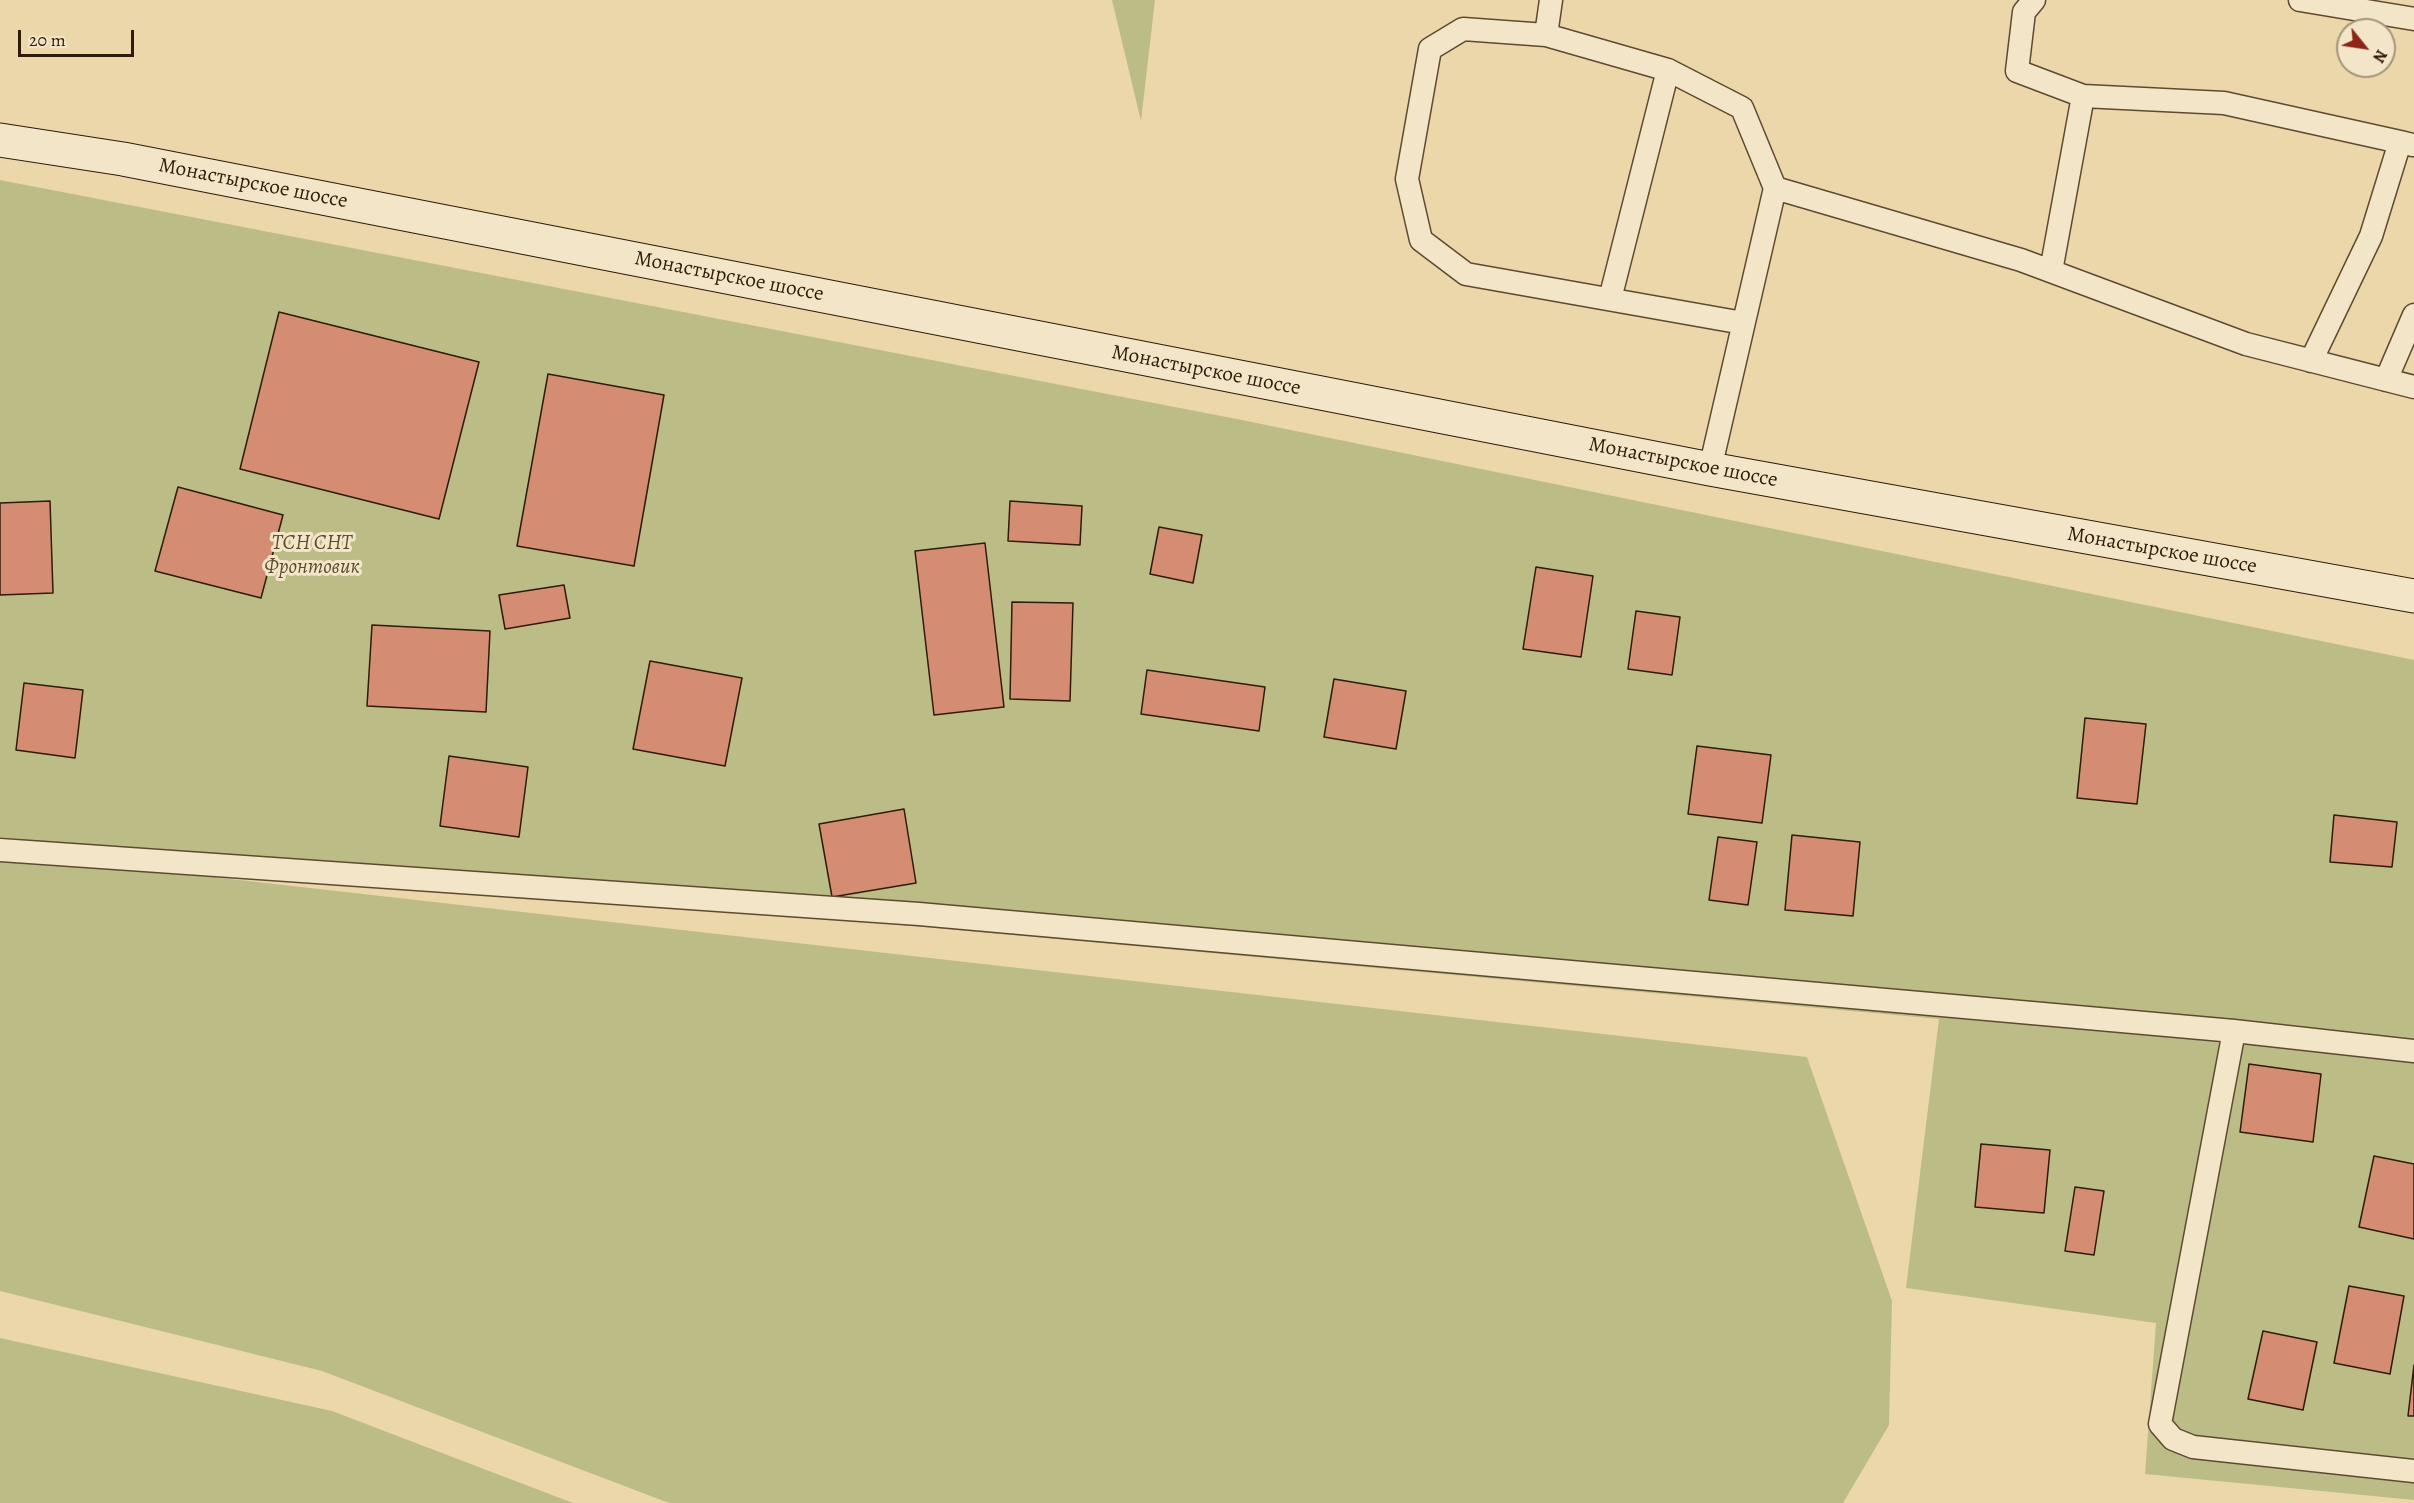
<!DOCTYPE html>
<html>
<head>
<meta charset="utf-8">
<style>
	body { margin:0 }
	#map { position:relative; width:2414px; height:1503px; overflow:hidden; background:#ecd7aa; font-family:Alegreya,serif }
	canvas { display:block }
	.north { position:absolute; left:2336px; top:18px; width:60px; height:60px; box-sizing:border-box; background:#f3e5c8; border:2px solid #a4947c; border-radius:50%; rotate:120deg; font-size:16px; font-weight:700; line-height:24px; text-align:center; color:#2e1b09 }
	.north::after { content:''; display:block; margin:auto; width:21px; height:27px; background:#8f2418; clip-path:polygon(50% 0,100% 100%,50% 72%,0 100%) }
	.scale { position:absolute; left:18px; top:30px; width:116px; height:27px; box-sizing:border-box; border:3px solid #2e1b09; border-top:0; padding-left:8px; font-size:18px; line-height:21px; white-space:nowrap; color:#2e1b09; -webkit-text-stroke:4px #f3e5c8; paint-order:stroke }
</style>
</head>
<body>
<div id="map">
<canvas width="2414" height="1503"></canvas>
<div class="north">N</div>
<div class="scale">20 m</div>
</div>
<script>
const g = document.querySelector('canvas').getContext('2d');
g.lineJoin = 'round';
function fillPath(path, color) {
  g.fillStyle = color;
  g.fill(path, 'evenodd');
}
function strokePath(path, color, width, dash) {
  g.strokeStyle = color;
  g.lineWidth = width;
  g.lineCap = dash ? 'butt' : 'round';
  g.setLineDash(dash || []);
  g.stroke(path);
}
function write(font, color, halo, rows, align = 'center') {
  g.font = font + ' Alegreya,serif';
  g.lineWidth = 6;
  g.setLineDash([]);
  g.textBaseline = 'middle';
  g.strokeStyle = halo;
  g.fillStyle = color;
  for (const [text, x, y, turn = 0] of rows) {
    g.save();
    g.translate(x, y);
    g.rotate((+turn || 0) * Math.PI / 180);
    g.textAlign = isNaN(turn) ? turn : align;
    if (halo) g.strokeText(text, 0, 0);
    g.fillText(text, 0, 0);
    g.restore();
  }
}
fillPath(new Path2D(`
	M1112,0H1155L1141,121Z
	M0,180L1242,420L2414,660V1500L2145,1474L2156,1323L1906,1288L1939,1019L593,897L0,837Z
	M0,853L1807,1057L1892,1301L1889,1425L1843,1503H669L322,1371L0,1291Z
	M0,1338L332,1411L573,1503H0Z`), '#bcbd86');
const building = new Path2D(`
	M279,312L479,362L439,519L240,469Z
	M548,374L664,395L634,566L517,546Z
	M178,487L283,515L261,598L155,571Z
	M50,501L53,593L0,595V503Z
	M1010,501L1082,506L1080,545L1008,541Z
	M1159,527L1202,535L1193,583L1150,574Z
	M985,543L1004,707L934,715L915,551Z
	M1536,567L1593,576L1581,657L1523,649Z
	M564,585L570,618L505,629L499,595Z
	M1012,602L1073,603L1070,701L1010,699Z
	M1636,611L1680,617L1672,675L1628,669Z
	M372,625L490,631L486,712L367,706Z
	M650,661L742,678L725,766L633,749Z
	M1147,670L1265,687L1259,731L1141,714Z
	M1334,679L1406,691L1396,749L1324,737Z
	M24,683L83,690L75,758L16,750Z
	M2085,718L2146,724L2137,804L2077,798Z
	M1697,746L1771,755L1762,823L1688,814Z
	M449,756L528,767L519,837L440,826Z
	M904,809L916,883L832,897L819,824Z
	M2334,815L2397,822L2392,867L2330,862Z
	M1792,835L1860,842L1853,916L1785,910Z
	M1718,837L1757,842L1748,905L1709,900Z
	M2249,1064L2321,1074L2313,1142L2240,1132Z
	M1981,1144L2050,1150L2044,1213L1975,1207Z
	M2374,1156L2414,1164V1239L2359,1227Z
	M2075,1187L2104,1191L2094,1255L2065,1251Z
	M2349,1286L2404,1296L2390,1374L2334,1363Z
	M2263,1331L2317,1342L2303,1410L2248,1399Z
	M2414,1365V1416H2408Z`);
fillPath(building, '#d48d73');
strokePath(building, '#2e1b09', 1.5);
const lane = new Path2D(`
	M2034,0L2024,12L2017,71L2083,96
	M2300,0L2414,19
	M1546,35L1551,0
	M2051,271L2083,96L2224,103L2400,142
	M1610,299L1668,70
	M1743,323L1466,274L1421,240L1407,179L1430,49L1463,29L1546,35L1668,70L1742,108L1775,188
	M2311,361L2371,236L2400,142L2413,145
	M2386,380L2414,315
	M1710,469L1775,188L2021,260L2246,344L2414,387
	M0,850L919,914L2234,1031L2414,1051
	M2234,1031L2160,1424L2173,1439L2193,1447L2414,1471`);
const secondary = new Path2D(`
	M0,140L123,159L1710,469L2414,596`);
strokePath(lane, '#5e4a31', 25);
strokePath(secondary, '#2e1b09', 35);
strokePath(lane, '#f3e5c8', 22);
strokePath(secondary, '#f3e5c8', 33);
write('21px', '#2e1b09', '#f3e5c8', [
	["Монастырское шоссе",253,184,11],
	["Монастырское шоссе",729,277,11],
	["Монастырское шоссе",1206,371,11],
	["Монастырское шоссе",1683,463,11],
	["Монастырское шоссе",2162,551,10]
]);
write('italic 21px', '#594c2e', '#f3e5c8', [
	["ТСН СНТ",312,544],
	["Фронтовик",312,568]
]);
</script>
</body>
</html>
